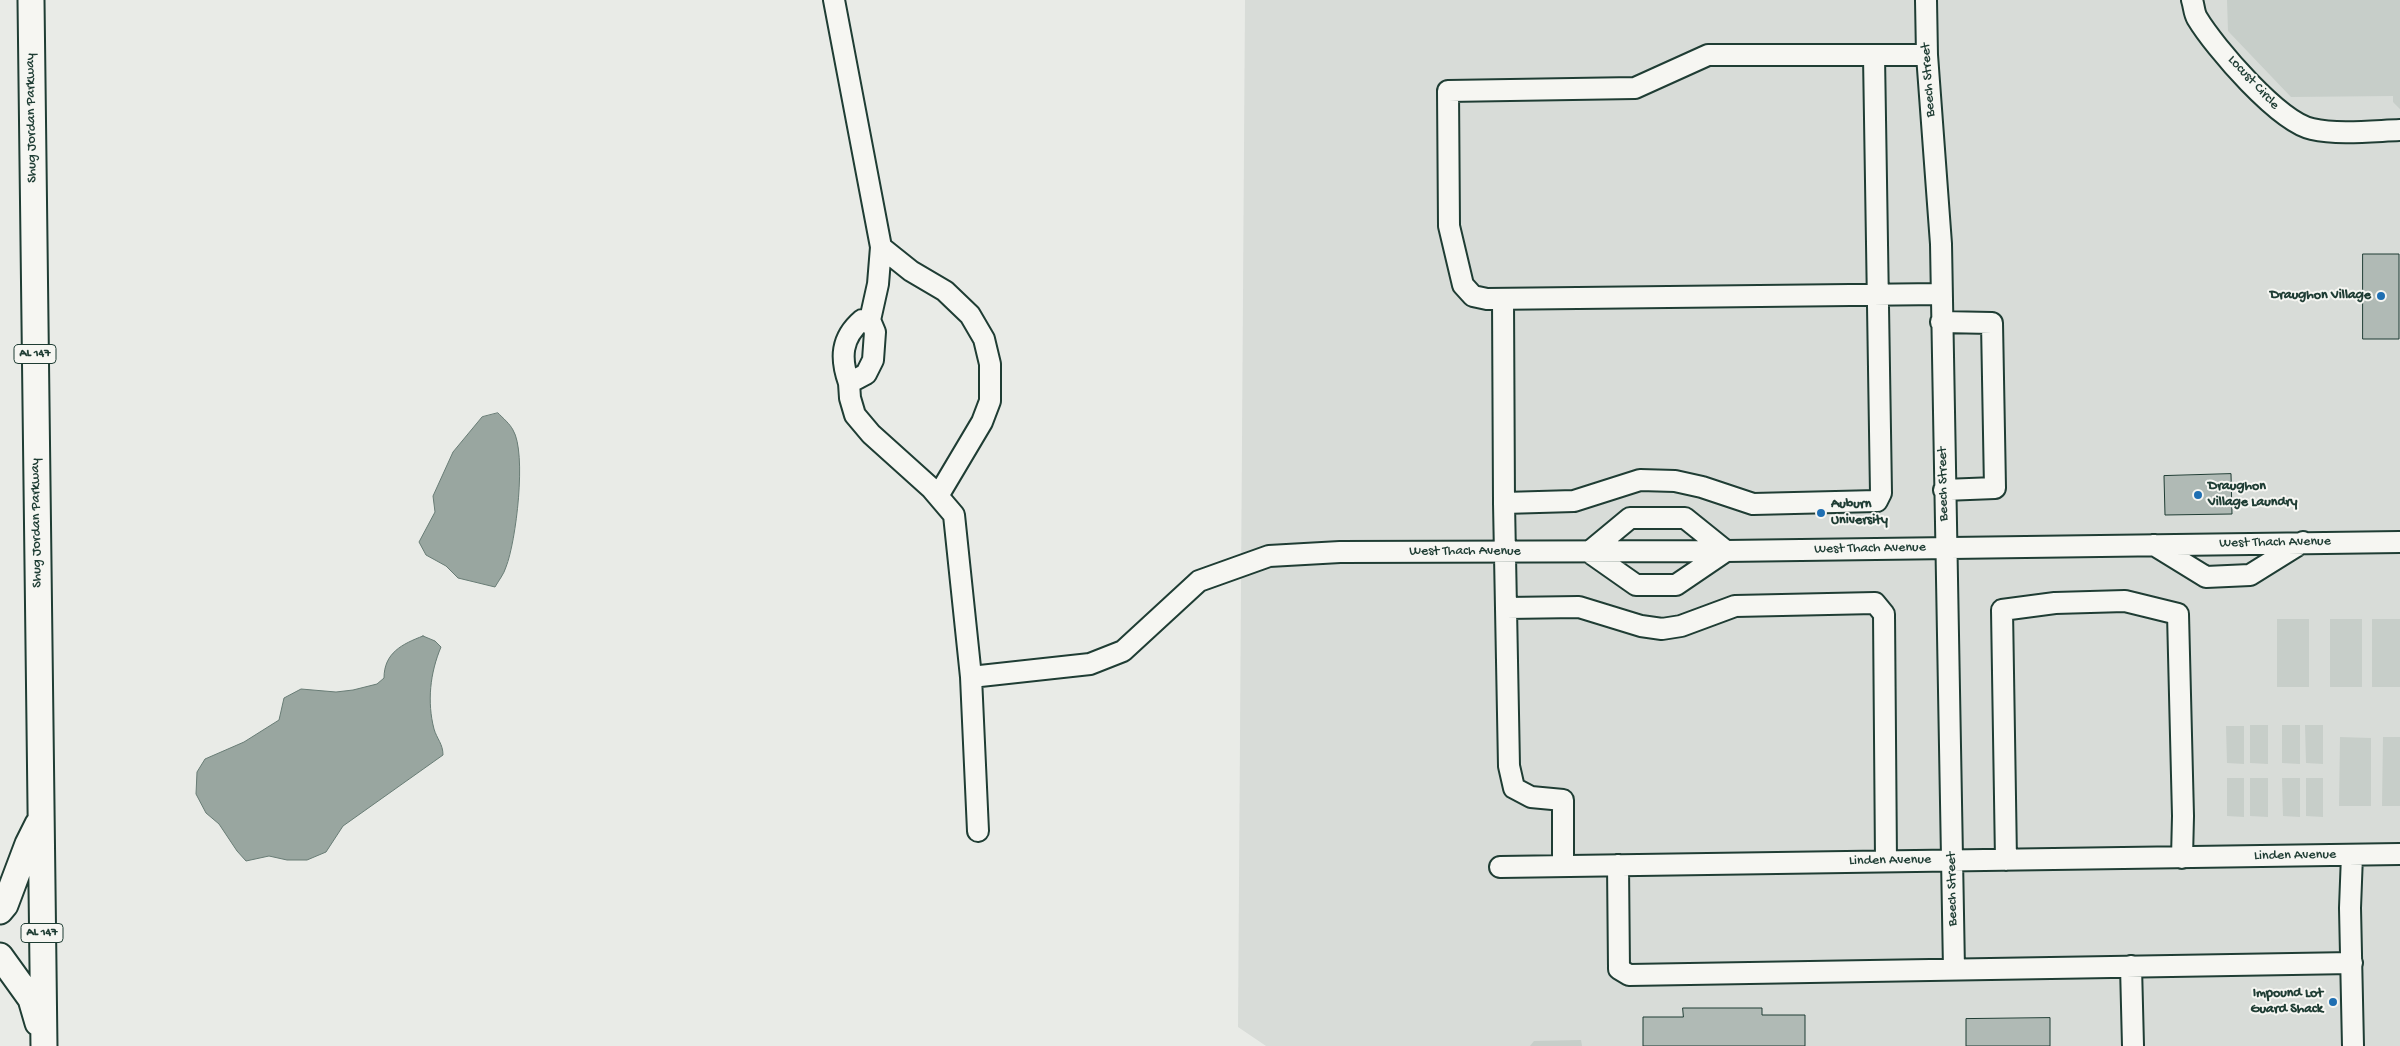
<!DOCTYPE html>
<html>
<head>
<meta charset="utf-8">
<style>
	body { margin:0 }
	canvas { display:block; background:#e9ebe7 }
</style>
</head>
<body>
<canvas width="2400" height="1046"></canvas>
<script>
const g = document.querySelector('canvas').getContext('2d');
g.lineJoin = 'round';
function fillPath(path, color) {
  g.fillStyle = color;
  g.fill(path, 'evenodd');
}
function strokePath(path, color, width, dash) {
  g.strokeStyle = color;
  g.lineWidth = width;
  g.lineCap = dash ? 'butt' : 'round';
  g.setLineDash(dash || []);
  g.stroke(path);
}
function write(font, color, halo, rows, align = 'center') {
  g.font = font + ' "Gochi Hand",sans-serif';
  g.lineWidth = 4;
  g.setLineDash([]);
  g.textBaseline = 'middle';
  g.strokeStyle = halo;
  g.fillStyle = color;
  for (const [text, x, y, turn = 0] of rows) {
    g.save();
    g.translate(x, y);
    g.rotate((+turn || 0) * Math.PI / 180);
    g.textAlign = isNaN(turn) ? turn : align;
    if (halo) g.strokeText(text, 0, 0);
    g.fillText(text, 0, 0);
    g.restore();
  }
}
fillPath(new Path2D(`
	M1245,0H2400V1046H1266L1238,1027Z`), '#d8dcd8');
fillPath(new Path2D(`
	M2227,0H2400V109L2393,102V96L2291,97L2228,31Z
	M2277,619H2309V687H2277Z
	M2330,619H2362V687H2330Z
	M2372,619H2400V687H2372Z
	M2250,725H2268V764L2250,763Z
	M2282,725H2300V764L2282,763Z
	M2305,725H2323V764L2306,763Z
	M2226,726H2244V764L2227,763Z
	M2340,737L2371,738V806H2339Z
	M2383,737H2400V806H2382Z
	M2227,778H2244V817L2227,816Z
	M2250,778H2268V817L2250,816Z
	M2282,778H2300V817L2283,816Z
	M2306,778H2323V817L2306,816Z
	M1581,1040L1582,1046H1530L1534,1041Z`), '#c7cec9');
const water = new Path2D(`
	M498,413C503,418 510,424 513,430C527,453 516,542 506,567C504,574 499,580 495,587L458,578L446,566L426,555L419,542L435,512L433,496L453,452L482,417Z
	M423,636L435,641L441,647C430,673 427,702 434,729C437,739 443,744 443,755L343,826L326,852L307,860H287L269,856L246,861L237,851L219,824L206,813L196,794L197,772L205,759L244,742L279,720L284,698L301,689L336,692L353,690L377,684L384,678C384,653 402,644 423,636Z`);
fillPath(water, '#99a6a0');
strokePath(water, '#687c75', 1);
const building = new Path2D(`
	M2363,254H2399V339H2363Z
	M2231,474L2232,514L2165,515L2164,476Z
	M1683,1008H1762V1015H1805V1046H1643V1017H1683Z
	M2050,1018V1046H1966V1019Z`);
fillPath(building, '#b0bab5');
strokePath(building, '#1f3d34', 1);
const minor = new Path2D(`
	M834,0L881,247L878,284L870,320L875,332L873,360L866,374L849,383C840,358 841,338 862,320H870
	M1926,0L1927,55L1941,244L1954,969
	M2192,0C2194,6 2194,13 2197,18C2215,48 2279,122 2312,129C2338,135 2373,131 2400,130
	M1927,55H1708L1635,88L1448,91L1449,226L1463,285L1473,296L1487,299L1941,294
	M881,247L911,271L945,291L970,315L984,339L990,364V401L982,422L938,496
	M1503,299L1504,503
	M1941,322L1992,323L1995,488L1944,490
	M849,383L850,398L855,415L871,434L931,488L954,515L971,677L978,831
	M1630,518H1685L1726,551L1676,585H1636L1589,552Z
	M2154,545L2206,577L2250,575L2303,542
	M1506,608L1579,607L1641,626L1662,629L1681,626L1735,606L1875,603L1884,614L1886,861
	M971,677L1090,664L1123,651L1199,581L1269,556L1340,552L1726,551L2400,542
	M2352,855L2350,908L2353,1046
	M2006,860L2002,610L2055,603L2125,601L2178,614L2183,816L2182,858
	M1618,865L1619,969L1629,975L2352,963
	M1563,866V800L1531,797L1514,788L1509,766L1504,503L1574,501L1640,480L1675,481L1702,487L1753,504L1877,501L1881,493L1874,56
	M1500,867L2400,854
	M2131,966L2133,1046`);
const major = new Path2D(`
	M31,0L44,1046
	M0,911L5,905L28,844L38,824
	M0,956L31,999L38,1023`);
strokePath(minor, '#1f3d34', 24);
strokePath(major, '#1f3d34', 29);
strokePath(minor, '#f6f6f2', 20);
strokePath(major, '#f6f6f2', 25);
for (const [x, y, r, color] of [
	[2381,296,5,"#1f6fb2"],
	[2198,495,5,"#1f6fb2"],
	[1821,513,5,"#1f6fb2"],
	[2333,1002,5,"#1f6fb2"]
]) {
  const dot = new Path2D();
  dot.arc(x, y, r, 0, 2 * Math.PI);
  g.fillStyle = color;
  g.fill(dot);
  strokePath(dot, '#f6f6f2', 2);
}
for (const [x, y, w] of [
	[35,354,42],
	[42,933,42]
]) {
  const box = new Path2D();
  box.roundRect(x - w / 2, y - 9.5, w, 19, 4);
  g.fillStyle = '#f6f6f2';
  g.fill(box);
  strokePath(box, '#1f3d34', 1);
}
write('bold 12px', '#1f3d34', null, [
	["AL 147",35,354],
	["AL 147",42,933]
]);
write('14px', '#1f3d34', '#f6f6f2', [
	["Beech Street",1929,80,-94],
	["Locust Circle",2253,83,47],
	["Shug Jordan Parkway",32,118,-91],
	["Beech Street",1944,484,-91],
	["Shug Jordan Parkway",37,523,-91],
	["West Thach Avenue",2275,543,-1],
	["West Thach Avenue",1870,549,-1],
	["West Thach Avenue",1465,552],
	["Linden Avenue",2295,856,-1],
	["Linden Avenue",1890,861,-1],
	["Beech Street",1953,889,-91]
]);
write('bold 14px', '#1f3d34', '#f6f6f2', [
	["Draughon Village",2371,296],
	["Draughon",2208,487,"left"],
	["Village Laundry",2208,503,"left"],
	["Auburn",1831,505,"left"],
	["University",1831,521,"left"],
	["Impound Lot",2323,994],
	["Guard Shack",2323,1010]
], 'right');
</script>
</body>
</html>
